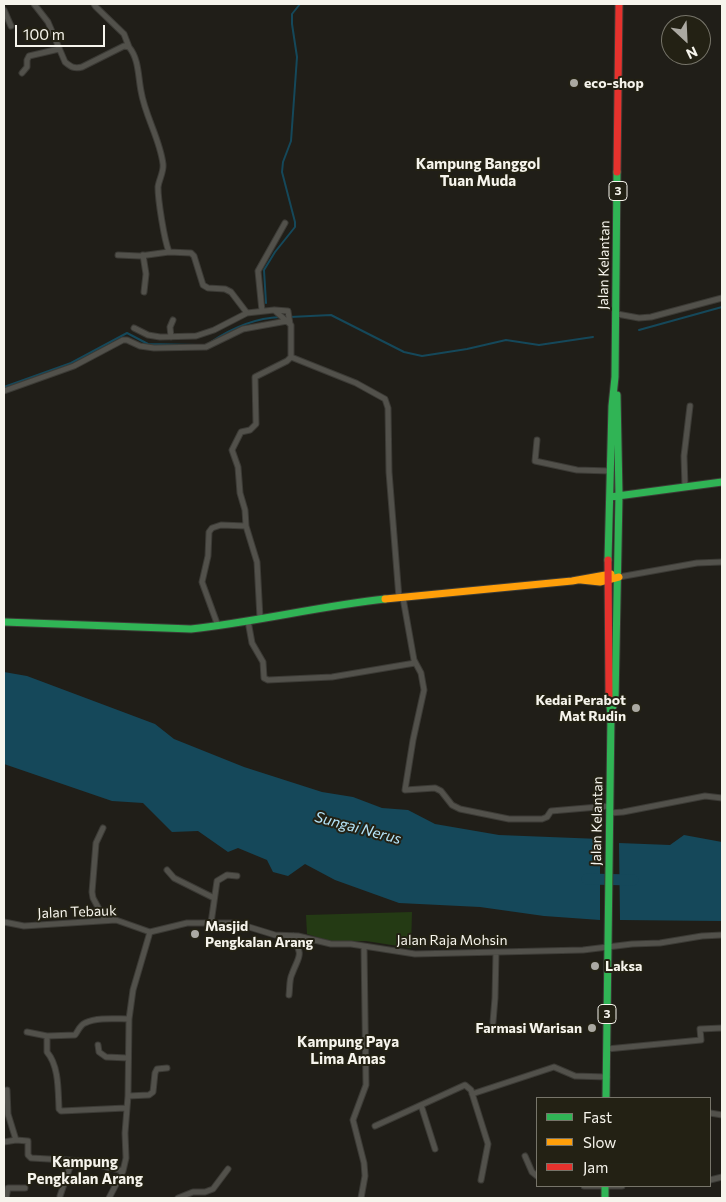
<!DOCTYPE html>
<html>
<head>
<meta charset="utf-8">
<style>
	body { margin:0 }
	#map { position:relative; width:726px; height:1202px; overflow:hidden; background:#201e18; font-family:Commissioner,sans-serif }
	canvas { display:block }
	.frame { position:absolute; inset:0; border:5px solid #f6f4ec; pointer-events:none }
	.legend { position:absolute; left:536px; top:1097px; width:175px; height:90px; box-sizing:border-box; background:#232114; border:1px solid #77756a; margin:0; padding:6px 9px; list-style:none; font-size:15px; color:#f6f4ec }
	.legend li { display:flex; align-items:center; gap:10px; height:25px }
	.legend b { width:25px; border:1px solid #77756a }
	.north { position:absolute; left:661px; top:15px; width:50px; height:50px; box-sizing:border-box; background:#232114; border:1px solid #77756a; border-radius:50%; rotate:155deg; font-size:14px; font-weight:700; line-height:20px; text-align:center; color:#f6f4ec }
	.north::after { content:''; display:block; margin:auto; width:18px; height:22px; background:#aba9a2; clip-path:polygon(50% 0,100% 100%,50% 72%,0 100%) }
	.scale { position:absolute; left:15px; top:25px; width:90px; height:22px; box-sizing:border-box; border:2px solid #f6f4ec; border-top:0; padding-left:6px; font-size:15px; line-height:18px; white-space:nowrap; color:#f6f4ec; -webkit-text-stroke:4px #232114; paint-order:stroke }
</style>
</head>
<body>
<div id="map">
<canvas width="726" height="1202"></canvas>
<div class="frame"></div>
<ul class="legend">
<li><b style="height:6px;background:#30b455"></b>Fast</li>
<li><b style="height:6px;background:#ff9f0a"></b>Slow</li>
<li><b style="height:6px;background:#e5322d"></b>Jam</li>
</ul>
<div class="north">N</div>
<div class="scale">100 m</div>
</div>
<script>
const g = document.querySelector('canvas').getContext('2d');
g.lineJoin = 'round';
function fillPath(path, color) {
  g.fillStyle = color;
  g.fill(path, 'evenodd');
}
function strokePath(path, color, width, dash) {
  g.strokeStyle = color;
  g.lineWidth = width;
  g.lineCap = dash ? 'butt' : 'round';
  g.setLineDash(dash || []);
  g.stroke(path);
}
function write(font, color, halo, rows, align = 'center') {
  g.font = font + ' Commissioner,sans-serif';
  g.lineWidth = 4;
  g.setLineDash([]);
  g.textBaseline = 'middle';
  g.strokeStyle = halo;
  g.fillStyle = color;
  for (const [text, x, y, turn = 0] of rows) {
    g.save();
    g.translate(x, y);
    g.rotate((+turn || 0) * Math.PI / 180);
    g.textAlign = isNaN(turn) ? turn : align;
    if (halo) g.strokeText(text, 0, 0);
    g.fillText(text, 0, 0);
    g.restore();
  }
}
fillPath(new Path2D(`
	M412,912L411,948L366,941L333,942L307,934L306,915Z`), '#243a14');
fillPath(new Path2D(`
	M4,672L27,676L155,724L174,739L244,767L322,792L353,797L382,808L408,810L435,824L499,835L600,839V920L544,916L480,907L399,903L335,880L305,864L288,876L273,872L267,860L238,848L228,852L198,831L172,832L143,803L112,801L4,764Z
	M684,835L722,842V921L620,920L619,843L670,845Z`), '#15485a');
strokePath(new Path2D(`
	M266,303L264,270L275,252L295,227V222L282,172L283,162L291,141L297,57L292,24V14L300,4
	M290,317L331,315L404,352L422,356L467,349L506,340L539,345L593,337
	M639,330L722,307
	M211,342C232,328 254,318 280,317
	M4,387L71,363L127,333L148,344L197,345`), '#15485a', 2);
strokePath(new Path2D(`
	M587,879L633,880`), '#15485a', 11);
const street = new Path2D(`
	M34,4L48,22L65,62C71,67 74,69 82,67L124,46L129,47C139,59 138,76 141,91C145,116 160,139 163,164C164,172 159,179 158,187C158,200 164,239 169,252L191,253L194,256L203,285L208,288L225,289L231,292L247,313L274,310L291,325V357L356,383L385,399L388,408L389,472L399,598
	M94,4L96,7L124,34L129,47
	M4,10L11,26
	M22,73L27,67V60L29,56L59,49
	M118,255L140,256L169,252
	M143,255L146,274L144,292
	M275,310L288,311L290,324
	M262,311L258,271L285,223
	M617,314L639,318L651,317L722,298
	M134,328L148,335L160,337L196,336L214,330L247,313
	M171,337L170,327L173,320
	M4,391L74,366L123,340H127L140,346L154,348L206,347L243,329L287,321
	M537,440L535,461L577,470L611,471
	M685,487L684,456L690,406
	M619,577L697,563L722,562
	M403,598L414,660L421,673L424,690L413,740L405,790L435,788L441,791L452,805L460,809L509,819H542L547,817L551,811L610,806
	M260,618L257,562L246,526L245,510L240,493L238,467L232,450L241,432L250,430L256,424L255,377L287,361L291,357
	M248,621L252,643L263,662L264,678L268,680L332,677L415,663
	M218,626L202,582L208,556L209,532L212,528L221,525L246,526
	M610,813L623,812L705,796L722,798
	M103,828L96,843L92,892L93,898L105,920
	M167,870L174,878L214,898
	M4,922L24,926L116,920L150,932
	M211,923L217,881L227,875L237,876
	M150,932L187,923H236L275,935L298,936L331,944H351L415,954L583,950L632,944L660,943L702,936L722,935
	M289,995C290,988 289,980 292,974C300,953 303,958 293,936
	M493,1022L495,998L496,952
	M27,1032L47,1036L75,1035C78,1031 80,1025 85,1023C97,1017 116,1019 129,1019
	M47,1036V1052C59,1066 58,1090 59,1109L61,1111L126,1108
	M98,1045L99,1052L106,1057L128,1058
	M607,1049L701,1040L700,1029L722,1028
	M7,1090L8,1114L16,1140
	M472,1094L554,1067L575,1076L607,1077
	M128,1096L149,1095L153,1092L155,1073L157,1069L167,1068
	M421,1105L435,1149
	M710,1113L722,1115
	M375,1126L465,1085L471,1090L488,1144L481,1180
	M4,1142L16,1140L28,1141V1155L31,1158L84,1161L123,1171
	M525,1156L532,1172L537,1176
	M710,1180L722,1177
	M584,1186H622
	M60,1196L72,1161
	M6,1198L8,1188H25
	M109,1198L123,1171L126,1158L125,1133L128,1096L129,1019L133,990L150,932
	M178,1198L193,1192H205L213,1189L228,1169
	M361,1198L365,1176L364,1163L353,1120L366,1085L364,946`);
const fast = new Path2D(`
	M610,497L722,482
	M608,560L612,406L615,377L617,172
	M4,622L191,629C256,622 320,606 385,599
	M612,709L615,701L619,495L617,395
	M606,1098L611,715L609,698
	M605,1186V1198`);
const slow = new Path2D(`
	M581,580L600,582L619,577
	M385,599L572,581L611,574`);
const jam = new Path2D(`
	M617,172L619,4
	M608,560L609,698`);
strokePath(street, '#3c3b36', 7);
strokePath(fast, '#3c3b36', 9);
strokePath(slow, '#3c3b36', 9);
strokePath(jam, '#3c3b36', 9);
strokePath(street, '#52514b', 5);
strokePath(fast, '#30b455', 7);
strokePath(slow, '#ff9f0a', 7);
strokePath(jam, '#e5322d', 7);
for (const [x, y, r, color] of [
	[574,83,5,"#aba9a2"],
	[636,708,5,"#aba9a2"],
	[195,934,5,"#aba9a2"],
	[595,966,5,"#aba9a2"],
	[592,1028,5,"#aba9a2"]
]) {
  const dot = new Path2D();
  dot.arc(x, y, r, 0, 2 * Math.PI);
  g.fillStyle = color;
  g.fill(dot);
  strokePath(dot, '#232114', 2);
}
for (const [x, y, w] of [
	[618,191,18],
	[607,1014,18]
]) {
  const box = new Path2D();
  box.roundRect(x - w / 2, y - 9.5, w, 19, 4);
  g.fillStyle = '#232114';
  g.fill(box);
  strokePath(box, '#f6f4ec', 1);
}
write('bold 12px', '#f6f4ec', null, [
	["3",618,191],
	["3",607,1014]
]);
write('bold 14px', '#f6f4ec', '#232114', [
	["eco-shop",584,83],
	["Kedai Perabot",626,700,"right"],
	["Mat Rudin",626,716,"right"],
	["Masjid",205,926],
	["Pengkalan Arang",205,942],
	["Laksa",605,966],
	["Farmasi Warisan",582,1028,"right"]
], 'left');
write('14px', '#f6f4ec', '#232114', [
	["Jalan Kelantan",604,265,-89],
	["Jalan Kelantan",597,821,-89],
	["Jalan Tebauk",77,912,-2],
	["Jalan Raja Mohsin",452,940]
]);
write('bold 15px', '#f6f4ec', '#232114', [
	["Kampung Banggol",478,164],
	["Tuan Muda",478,181],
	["Kampung Paya",348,1042],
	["Lima Amas",348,1059],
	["Kampung",85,1162],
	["Pengkalan Arang",85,1179]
]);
write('italic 15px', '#b5e4f9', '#232114', [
	["Sungai Nerus",358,828,15]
]);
</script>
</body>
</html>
